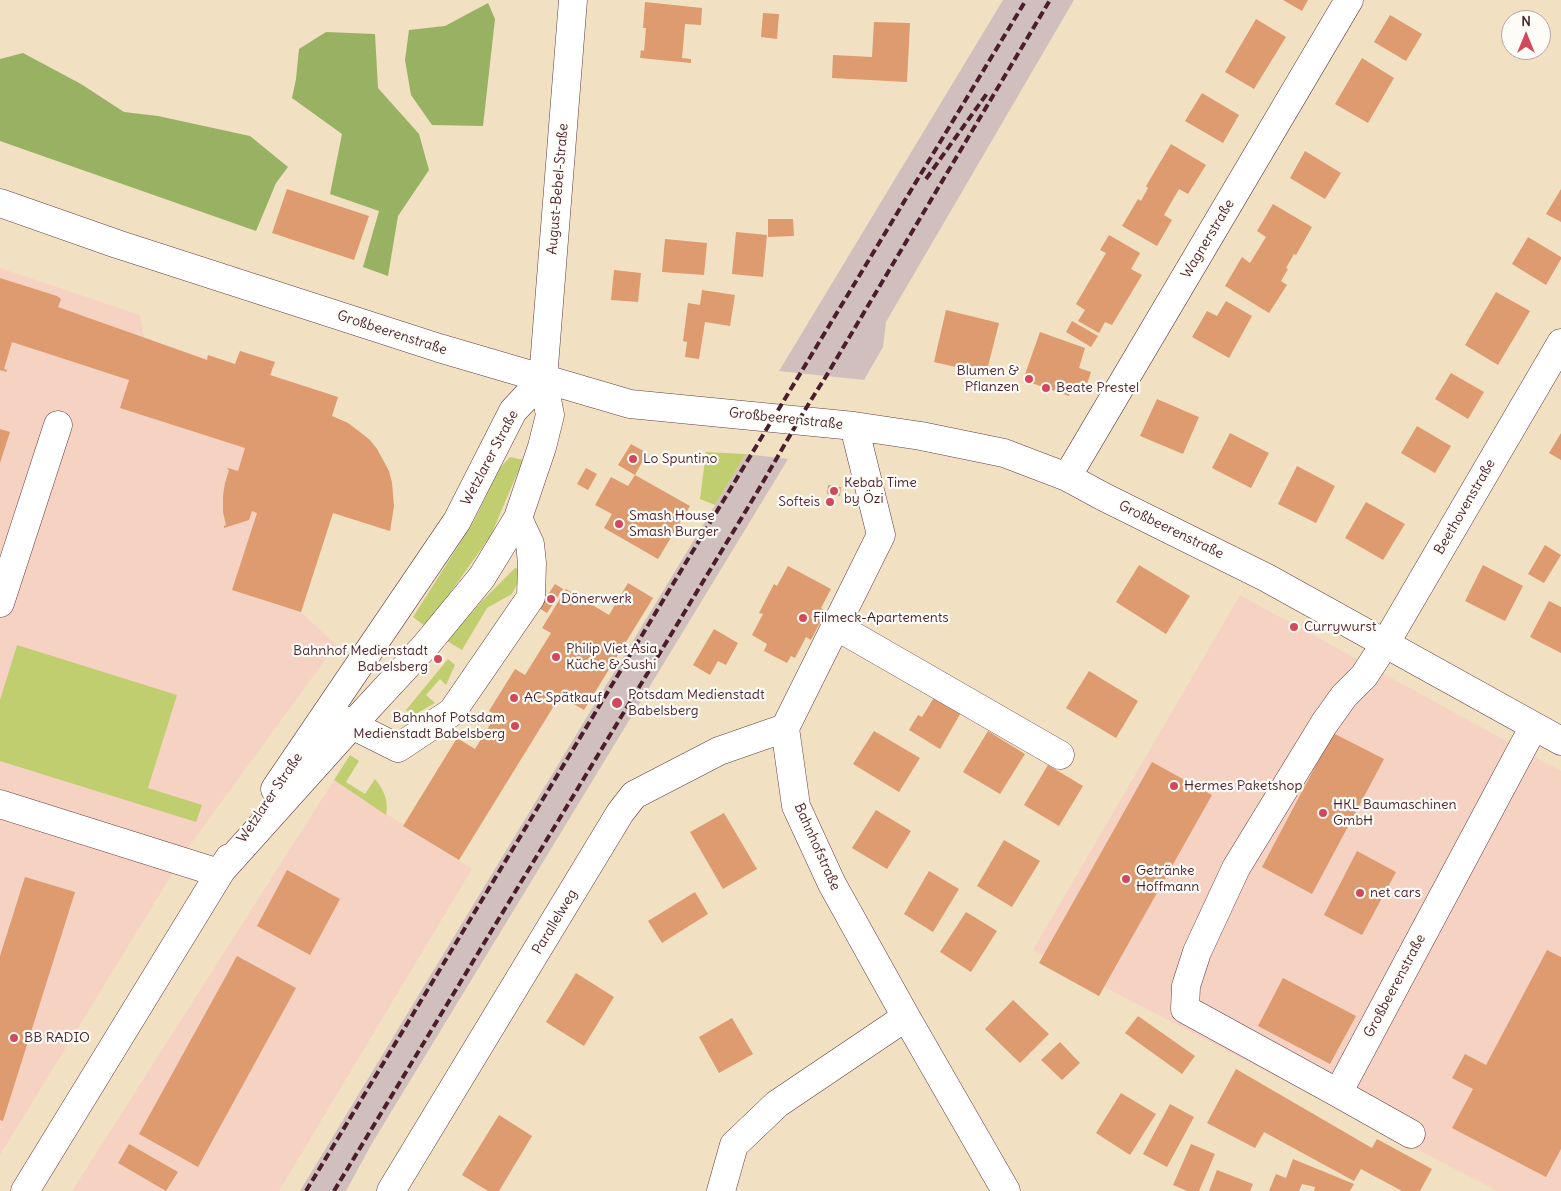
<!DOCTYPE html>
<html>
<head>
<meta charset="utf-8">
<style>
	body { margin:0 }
	#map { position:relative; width:1561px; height:1191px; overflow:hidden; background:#f1e1c2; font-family:Delius,sans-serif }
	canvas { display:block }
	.north { position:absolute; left:1501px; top:10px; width:50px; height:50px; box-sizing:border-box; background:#fdfcf7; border:1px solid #b5a4a5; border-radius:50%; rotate:0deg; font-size:14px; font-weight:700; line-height:20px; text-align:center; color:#4a1f2b }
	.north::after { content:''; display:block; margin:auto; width:18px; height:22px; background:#d1495b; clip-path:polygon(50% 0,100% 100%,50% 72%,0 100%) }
</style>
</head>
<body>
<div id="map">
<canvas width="1561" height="1191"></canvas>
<div class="north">N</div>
</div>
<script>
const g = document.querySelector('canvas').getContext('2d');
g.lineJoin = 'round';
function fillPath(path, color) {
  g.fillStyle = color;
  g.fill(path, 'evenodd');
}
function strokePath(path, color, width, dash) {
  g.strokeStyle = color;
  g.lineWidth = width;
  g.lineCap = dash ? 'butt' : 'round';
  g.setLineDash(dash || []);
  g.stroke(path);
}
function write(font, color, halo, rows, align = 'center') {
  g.font = font + ' Delius,sans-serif';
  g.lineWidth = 4.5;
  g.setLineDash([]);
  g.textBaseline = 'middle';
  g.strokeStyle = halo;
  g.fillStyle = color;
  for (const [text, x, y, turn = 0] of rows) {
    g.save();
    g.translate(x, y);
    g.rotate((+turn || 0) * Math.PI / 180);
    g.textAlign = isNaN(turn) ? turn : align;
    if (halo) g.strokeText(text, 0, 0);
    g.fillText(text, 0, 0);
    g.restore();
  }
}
fillPath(new Path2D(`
	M0,268L140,315L144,337L206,359L208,355L235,364L240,351L275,362L271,375L338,397L332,416L348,423L362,432L377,449L383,459L392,483L394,506L390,531L333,513L301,612L336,645L190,845L0,1155Z
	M1240,595L1561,771V1191H1497L1033,950Z
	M334,780L472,869L279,1191H72Z`), '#f6d2c3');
fillPath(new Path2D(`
	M1003,0H1074L886,322L883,347L864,380L779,371Z
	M746,454L788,459L371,1145L346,1191H300Z`), '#d1bfbd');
fillPath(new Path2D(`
	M706,452L746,454L715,505L700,499Z
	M510,457L523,460L491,535L426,627L413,617L474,521L500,468Z
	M515,568L519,569L521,576L512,594L487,608L462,650L447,641L479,604Z
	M17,645L177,695L148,788L202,805L196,822L0,761V700Z
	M448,659L455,665L446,685L440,679L426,695L435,703L412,716L406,710Z
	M350,755L359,761L346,782L365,794L375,779C384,790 389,801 386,815L334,780Z`), '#c0ce70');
fillPath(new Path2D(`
	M488,3L495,19L483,126L432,125L411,95L405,60L409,30L445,26Z
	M326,32L375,34L378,88L419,134L429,170L398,216L388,276L363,267L379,211L330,194L342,134L292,98L296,79L299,49Z
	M23,53L81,84L124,112L158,116L250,136L288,167L276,183L256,231L0,141V59Z`), '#98b162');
fillPath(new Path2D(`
	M1283,0H1308L1302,11Z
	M645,2L702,8L701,25L685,24L682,58L691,59V63L640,58L641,50L644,51L646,28H643Z
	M763,13L779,14L777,39L761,37Z
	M1390,15L1422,34L1406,61L1374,42Z
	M1256,19L1286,37L1254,89L1225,72Z
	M874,22L910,23L907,82L832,78L833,55L872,57Z
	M1362,58L1394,78L1368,123L1335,104Z
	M1202,93L1239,115L1223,143L1185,121Z
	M1171,144L1206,165L1188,194L1179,189L1164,215L1172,220L1157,246L1122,226L1138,199L1141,201L1148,188L1146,186Z
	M1305,151L1341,173L1325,199L1290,178Z
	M287,189L369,216L354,260L272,233Z
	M1561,189V222L1546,214Z
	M1273,204L1312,227L1296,255L1294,254L1286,268L1288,269L1281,281L1287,285L1269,313L1225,286L1242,257L1250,263L1266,237L1257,231Z
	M768,219H793L794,236L768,237Z
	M736,232L767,235L763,277L732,274Z
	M1109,235L1140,253L1131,269L1142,275L1112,325L1105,322L1099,333L1078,321L1085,310L1076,304L1106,253L1100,250Z
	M1528,237L1561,257V259L1546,285L1512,264Z
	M665,239L707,243L704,275L662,272Z
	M614,270L641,273L638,302L611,300Z
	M0,278L57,296L61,299L58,307L207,360L208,355L235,364L240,351L275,362L270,375L338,397L332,416L348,423L370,440L377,449L389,471L392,483L394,506L390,531L333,513L301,612L232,590L257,513L252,511L249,520L224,528V526L226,525L223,512V496L225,483L229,470L227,469L228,468L238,471L245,448L120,408L129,380L12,342L4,369L7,370L6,372L0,370Z
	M702,290L735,295L730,326L705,322L699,359L685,357L687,342L683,341L688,303L700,305Z
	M1496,292L1530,311L1498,365L1465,345Z
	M1226,301L1252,316L1229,358L1192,337L1207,311L1217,316Z
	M946,310L999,323L986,374L934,362Z
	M1072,321L1098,336L1091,347L1066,332Z
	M1040,332L1085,348L1079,368L1091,372L1085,390L1073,386L1069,396L1023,380Z
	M1451,373L1484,392L1468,419L1435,399Z
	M1157,399L1199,417L1183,454L1140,436Z
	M1417,426L1451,446L1435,473L1401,453Z
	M0,429L10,432L0,463Z
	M1230,433L1269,453L1251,488L1212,468Z
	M1561,433V460L1549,453Z
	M631,444L647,453L635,475L618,465Z
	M1297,466L1335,486L1316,523L1278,504Z
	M586,468L597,474L588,490L577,484Z
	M635,475L690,506L658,559L604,528L612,514L595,505L611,477L628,486Z
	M828,485L841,487L840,496L827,494Z
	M1366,502L1405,524L1383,560L1345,538Z
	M1545,545L1561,555L1544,583L1528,574Z
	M1139,565L1190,596L1166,634L1116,602Z
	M1483,565L1523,586L1505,621L1465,601Z
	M788,566L831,589L821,608L826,611L811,640L806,637L795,658L791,656L787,663L764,651L767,644L752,635L763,614L759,613L774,584L777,586Z
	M628,583L653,598L584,710L560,696L459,860L403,826L457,738L475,749L496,715L489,711L515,669L525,675L551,633L542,628L566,589L609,615Z
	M555,584L563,589L547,613L539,608Z
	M1549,601L1561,607V653L1530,637Z
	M714,629L738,643L726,665L718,661L710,675L693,665Z
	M1089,671L1138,701L1116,738L1066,708Z
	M935,696L962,711L940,749L909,730L918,715L922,717Z
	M874,731L920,758L899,792L853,764Z
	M988,731L1025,754L1000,794L963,772Z
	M1333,733L1384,759L1312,894L1262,867Z
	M1152,762L1212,795L1099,996L1039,963Z
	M1048,765L1083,786L1059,826L1024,805Z
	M876,810L911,831L887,869L852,848Z
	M724,813L757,869L723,889L690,832Z
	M1004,840L1040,861L1012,907L977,886Z
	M1357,851L1396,872L1362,935L1324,915Z
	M287,870L340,899L310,955L257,926Z
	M929,871L959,889L933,932L904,914Z
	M25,877L75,892L3,1121L0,1120V956Z
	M695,892L708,914L662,943L648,921Z
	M966,912L997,931L971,972L940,952Z
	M1547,950L1561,957V1149L1546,1177L1452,1128L1473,1089L1452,1078L1465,1054L1486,1065Z
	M237,956L296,988L198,1167L139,1134Z
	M576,973L614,997L584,1046L546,1022Z
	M1283,978L1356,1016L1330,1064L1258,1026Z
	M1013,1000L1049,1034L1020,1063L985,1029Z
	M1138,1016L1195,1056L1182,1074L1125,1033Z
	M732,1018L753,1054L719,1073L699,1037Z
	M1060,1042L1080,1063L1062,1080L1041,1060Z
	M1236,1069L1372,1148L1377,1139L1432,1169L1420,1191H1402L1361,1169L1354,1181L1264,1132L1255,1148L1207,1123Z
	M1121,1093L1156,1114L1130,1155L1096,1133Z
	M1170,1104L1194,1117L1167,1167L1143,1154Z
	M499,1115L532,1136L499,1191H488L462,1175Z
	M129,1144L178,1172L166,1191L118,1163Z
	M1191,1144L1215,1154L1199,1191H1187L1173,1185Z
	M1293,1159L1354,1184L1350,1191H1314L1315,1187L1302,1184L1299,1191H1269L1276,1174L1286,1178Z
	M1217,1170L1253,1184L1250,1191H1209Z`), '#dd9b6f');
const minor = new Path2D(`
	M0,203L117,244L439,348L630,404L854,426L921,436L1004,453L1067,477L1104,497L1267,578L1561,741
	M854,426L881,535L785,728L796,806L832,884L906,1017L1006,1191
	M1067,477L1349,0
	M0,603L58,425
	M836,626L1060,755
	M338,717L352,725L398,748L452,712L531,597L532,563L530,544L518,518
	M1534,726L1338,1093L1185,1009L1186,986L1197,952L1236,868L1324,724L1344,696L1364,676L1385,644L1561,343
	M275,789L457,521L513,411L543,379
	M0,804L219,873
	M219,873L352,725L426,645L482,577L518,518L542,447L550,415L543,379L573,0
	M1338,1093L1411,1134
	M25,1191L229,858
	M391,1191L620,813L634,795L719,751L785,728
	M721,1191L734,1145L777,1104L906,1017`);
strokePath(minor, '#633c42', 29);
strokePath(minor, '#fff', 28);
strokePath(new Path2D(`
	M926,179L988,92
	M306,1191L1026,0
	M334,1191L747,509C773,466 797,421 825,378L1050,0`), '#4a1f2b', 4, [8, 4]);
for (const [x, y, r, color] of [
	[1029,379,5,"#d1495b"],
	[1046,388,5,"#d1495b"],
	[633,459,5,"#d1495b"],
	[834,491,5,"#d1495b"],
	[830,502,5,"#d1495b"],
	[619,524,5,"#d1495b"],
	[551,599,5,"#d1495b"],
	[803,618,5,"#d1495b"],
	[1294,627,5,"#d1495b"],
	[556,657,5,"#d1495b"],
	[438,659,5,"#d1495b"],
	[514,698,5,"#d1495b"],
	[617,703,6,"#d1495b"],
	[515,726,5,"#d1495b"],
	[1174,786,5,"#d1495b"],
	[1323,813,5,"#d1495b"],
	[1126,879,5,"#d1495b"],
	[1360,893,5,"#d1495b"],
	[14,1038,5,"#d1495b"]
]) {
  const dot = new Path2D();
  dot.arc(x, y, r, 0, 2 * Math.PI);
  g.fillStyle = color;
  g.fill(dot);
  strokePath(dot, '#fdfcf7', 2);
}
write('14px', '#4a1f2b', '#fdfcf7', [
	["August-Bebel-Straße",558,189,-85],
	["Wagnerstraße",1208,239,-59],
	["Großbeerenstraße",392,333,18],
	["Großbeerenstraße",786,419,6],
	["Wetzlarer Straße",490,458,-62],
	["Beethovenstraße",1465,507,-60],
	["Großbeerenstraße",1171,530,26],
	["Wetzlarer Straße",270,798,-56],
	["Bahnhofstraße",817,847,66],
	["Parallelweg",555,922,-59],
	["Großbeerenstraße",1395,986,-62]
]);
write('14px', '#4a1f2b', '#fdfcf7', [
	["Blumen &",1019,371,"right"],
	["Pflanzen",1019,387,"right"],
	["Beate Prestel",1056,388],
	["Lo Spuntino",643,459],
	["Kebab Time",844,483],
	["by Özi",844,499],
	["Softeis",820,502,"right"],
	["Smash House",629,516],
	["Smash Burger",629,532],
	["Dönerwerk",561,599],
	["Filmeck-Apartements",813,618],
	["Currywurst",1304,627],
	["Philip Viet Asia",566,649],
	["Küche & Sushi",566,665],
	["Bahnhof Medienstadt",428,651,"right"],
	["Babelsberg",428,667,"right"],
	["Potsdam Medienstadt",628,695],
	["Babelsberg",628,711],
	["AC Spätkauf",524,698],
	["Bahnhof Potsdam",505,718,"right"],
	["Medienstadt Babelsberg",505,734,"right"],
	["Hermes Paketshop",1184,786],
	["HKL Baumaschinen",1333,805],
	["GmbH",1333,821],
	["Getränke",1136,871],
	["Hoffmann",1136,887],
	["net cars",1370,893],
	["BB RADIO",24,1038]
], 'left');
</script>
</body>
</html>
